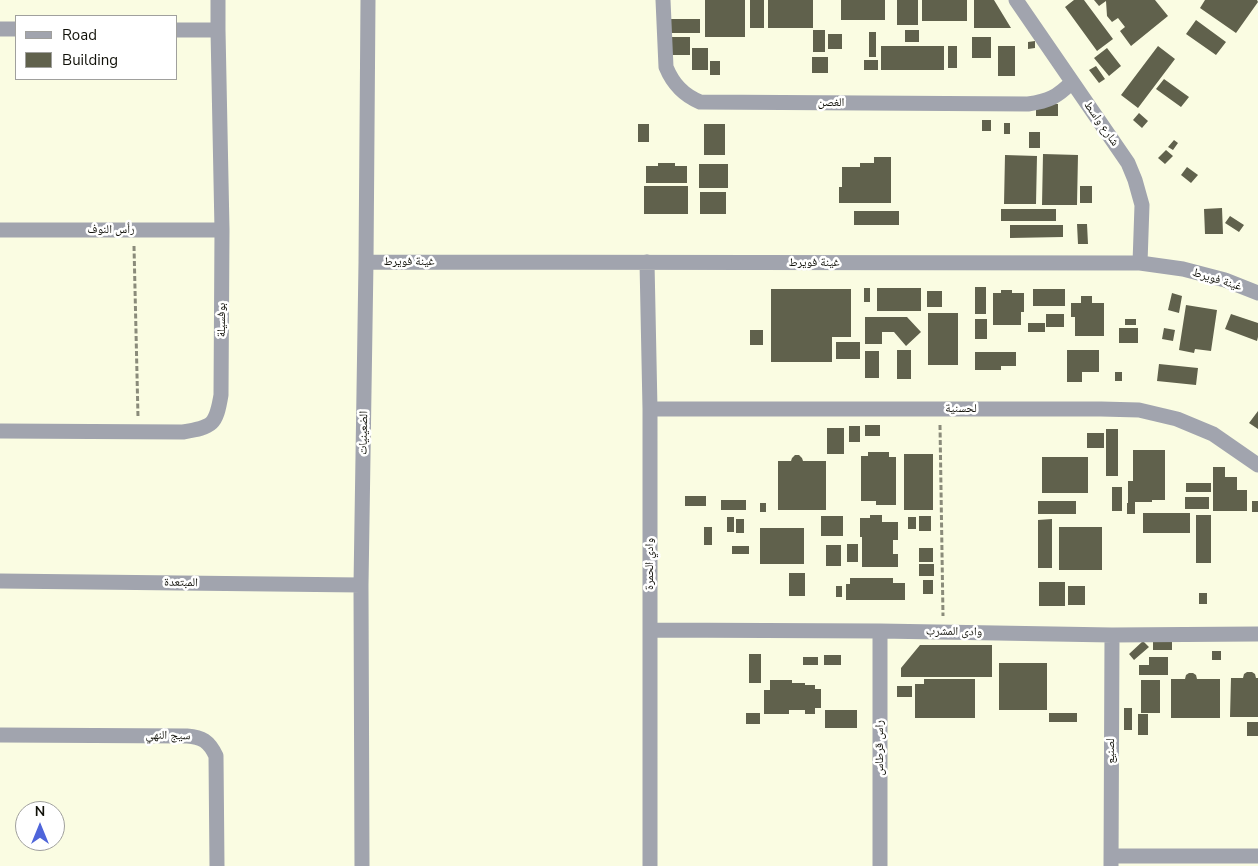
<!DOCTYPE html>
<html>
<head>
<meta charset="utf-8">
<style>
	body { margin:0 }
	#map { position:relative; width:1258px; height:866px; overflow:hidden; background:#fafce2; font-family:"Nunito Sans",sans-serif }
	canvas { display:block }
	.legend { position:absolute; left:15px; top:15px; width:162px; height:65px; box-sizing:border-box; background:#fff; border:1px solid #a0a09d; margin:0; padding:6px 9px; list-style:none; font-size:15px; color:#111109 }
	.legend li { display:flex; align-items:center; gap:10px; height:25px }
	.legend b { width:25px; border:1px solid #a0a09d }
	.north { position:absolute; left:15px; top:801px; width:50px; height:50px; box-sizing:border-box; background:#fff; border:1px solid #a0a09d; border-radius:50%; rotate:0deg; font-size:14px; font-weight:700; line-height:20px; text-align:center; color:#111109 }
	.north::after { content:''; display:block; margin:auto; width:18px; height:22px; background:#4f65da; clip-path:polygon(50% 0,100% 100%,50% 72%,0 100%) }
</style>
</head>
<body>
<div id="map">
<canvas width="1258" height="866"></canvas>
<ul class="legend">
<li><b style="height:6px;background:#a1a4ae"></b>Road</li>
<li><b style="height:14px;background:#60614c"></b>Building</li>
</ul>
<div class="north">N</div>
</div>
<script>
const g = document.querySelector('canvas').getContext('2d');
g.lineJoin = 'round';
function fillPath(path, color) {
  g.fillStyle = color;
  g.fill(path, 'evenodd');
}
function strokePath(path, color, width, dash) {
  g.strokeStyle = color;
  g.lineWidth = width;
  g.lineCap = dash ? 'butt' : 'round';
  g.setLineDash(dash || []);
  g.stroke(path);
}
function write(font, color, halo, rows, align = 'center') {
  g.font = font + ' "Nunito Sans","Noto Naskh Arabic",sans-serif';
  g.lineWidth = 5;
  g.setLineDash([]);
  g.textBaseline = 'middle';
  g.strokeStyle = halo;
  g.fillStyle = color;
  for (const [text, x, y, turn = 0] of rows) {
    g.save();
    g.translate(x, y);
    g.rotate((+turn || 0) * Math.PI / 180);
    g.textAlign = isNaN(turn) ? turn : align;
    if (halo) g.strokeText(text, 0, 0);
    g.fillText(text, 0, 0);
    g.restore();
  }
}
fillPath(new Path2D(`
	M705,0H745V37H705Z
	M750,0H764V28H750Z
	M768,0H813V28H768Z
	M841,0H885V20H841Z
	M897,0H918V25H897Z
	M922,0H967V21H922Z
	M974,0H994L1011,28H974Z
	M1074,0H1084L1113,39L1097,51L1065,7Z
	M1094,0H1155L1168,16L1131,46L1120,31L1125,27L1118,18L1112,22L1107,16L1106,1L1099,6Z
	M1205,0H1257L1258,2L1236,33L1200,8Z
	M670,19H700V33H670Z
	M1196,20L1226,42L1216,55L1186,34Z
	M813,30H825V52H813Z
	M905,30H919V42H905Z
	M869,32H876V57H869Z
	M828,34H842V49H828Z
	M669,37H690V55H669Z
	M972,37H991V58H972Z
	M1035,41V48L1028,49V42Z
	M881,46H944V70H881Z
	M948,46H957V68H948Z
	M998,46H1015V76H998Z
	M1158,46L1175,59L1138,108L1121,95Z
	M692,48H708V70H692Z
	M1107,48L1121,66L1109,76L1094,58Z
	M812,57H828V73H812Z
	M864,60H878V70H864Z
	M710,61H720V75H710Z
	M1096,66L1105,79L1099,83L1089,70Z
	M1164,79L1189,97L1181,107L1156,89Z
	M1036,103L1058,104V116H1036Z
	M1139,113L1148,121L1142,128L1133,120Z
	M982,120H991V131H982Z
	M1004,123H1010V134H1004Z
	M638,124H649V142H638Z
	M704,124H725V155H704Z
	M1029,132H1040V148H1029Z
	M1174,140L1178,143L1173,150L1168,147Z
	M1166,150L1173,156L1165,164L1158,158Z
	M1043,154L1078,155L1077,205H1042Z
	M1005,155L1037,156L1036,204H1004Z
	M874,157H891V203H839V187H842V167H860V163H874Z
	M658,163H675V166H687V183H646V166H658Z
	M699,164H728V188H699Z
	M1187,167L1198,175L1191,183L1181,175Z
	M644,186H688V214H644Z
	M1080,186H1092V203H1080Z
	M700,192H726V214H700Z
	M1222,208L1223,234H1205L1204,209Z
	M1001,209H1056V221H1001Z
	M854,211H899V225H854Z
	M1230,216L1244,225L1239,232L1225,223Z
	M1077,224H1087L1088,244H1078Z
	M1010,225H1063V237L1010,238Z
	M975,287H986V314H975Z
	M864,288H870V302H864Z
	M877,288H921V311H877Z
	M771,289H851V337H832V362H771Z
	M1033,289H1065V306H1033Z
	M1001,290H1012V293H1024V312H1021V325H993V293H1001Z
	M927,291H942V307H927Z
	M1172,293L1182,296L1179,313L1168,310Z
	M1081,296H1092V303H1104V336H1075V317H1071V303H1081Z
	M1186,305L1217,310L1211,351L1195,349L1194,353L1179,350Z
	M928,313H958V365H928Z
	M1046,314H1064V327H1046Z
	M1231,314L1258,323V337L1257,341L1225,329Z
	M865,317H907L921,332L906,346L894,332H882V344H865Z
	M975,319H987V339H975Z
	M1125,319H1136V325H1125Z
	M1028,323H1045V332H1028Z
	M1119,328H1138V343H1119Z
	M1164,328L1175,330L1173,341L1162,339Z
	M750,330H763V345H750Z
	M836,342H860V359H836Z
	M897,350H911V379H897Z
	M1067,350H1099V372H1082V382H1067Z
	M865,351H879V378H865Z
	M975,352H1016V366H1001V370H975Z
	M1159,364L1198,368L1196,385L1157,381Z
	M1115,372H1122V381H1115Z
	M1258,411V429L1249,423Z
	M865,425H880V436H865Z
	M849,426H860V442H849Z
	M827,428H844V454H827Z
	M1106,429H1118V476H1106Z
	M1087,433H1104V448H1087Z
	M1133,450H1165V500H1152V502H1135V514H1127V503H1128V481H1133Z
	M868,452H889V457H896V505H876V501H861V456H868Z
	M904,454H933V510H904Z
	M795,455H799L802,458L803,461H826V510H778V461H791L792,458Z
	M1042,457H1088V493H1042Z
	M1213,467H1225V477H1237V490H1247V511H1213Z
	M1186,483H1211V492H1186Z
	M1112,487H1122V511H1112Z
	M685,496H706V506H685Z
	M1185,497H1209V509H1185Z
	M721,500H746V510H721Z
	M1038,501H1076V514H1038Z
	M1252,501H1258V512H1252Z
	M760,503H766V512H760Z
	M1143,513H1190V533H1143Z
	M870,515H882V522H898V540H893V554H898V567H862V537H860V518H870Z
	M1196,515H1211V563H1196Z
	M821,516H843V536H821Z
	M919,516H931V531H919Z
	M727,517H734V532H727Z
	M908,517H916V529H908Z
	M736,519H744V533H736Z
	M1052,519V568H1038V520Z
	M704,527H712V545H704Z
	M1059,527H1102V570H1059Z
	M760,528H804V564H760Z
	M847,544H858V562H847Z
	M826,545H841V566H826Z
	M732,546H749V554H732Z
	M919,548H933V562H919Z
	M919,564H934V576H919Z
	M789,573H805V596H789Z
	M850,578H893V583H905V600H846V584H850Z
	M923,580H933V594H923Z
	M1039,582H1065V606H1039Z
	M836,586H842V597H836Z
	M1068,586H1085V605H1068Z
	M1199,593H1207V604H1199Z
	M1153,640H1172V650H1153Z
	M1143,641L1149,647L1134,660L1129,654Z
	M920,645H992V677H901V668Z
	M1212,651H1221V660H1212Z
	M749,654H761V683H749Z
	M824,655H841V665H824Z
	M803,657H818V665H803Z
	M1149,657H1168V675H1139V665H1149Z
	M999,663H1047V710H999Z
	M1247,672H1252L1255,674L1256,678H1258V717H1230L1231,678H1243L1244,674Z
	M1189,673H1193L1196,675L1197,679H1220V718H1171V679H1185L1186,675Z
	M924,679H975V718H915V684H924Z
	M770,680H792V683H805V685H815V689H821V708H815V714H805V710H789V714H764V690H770Z
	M1141,680H1160V713H1141Z
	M897,686H912V697H897Z
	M1124,708H1132V730H1124Z
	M825,710H857V728H825Z
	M746,713H760V724H746Z
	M1049,713H1077V722H1049Z
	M1138,714H1148V735H1138Z
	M1247,722H1258V736H1247Z`), '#60614c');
strokePath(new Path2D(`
	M134,246L138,417
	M940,425L943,616`), '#8a8b7a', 3, [5, 2.5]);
strokePath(new Path2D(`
	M663,0L666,67C673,84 683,95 700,102L1028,104C1049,101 1057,97 1072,82
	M1016,0L1128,163L1135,180L1142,205L1140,263
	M0,29H16
	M176,30H218
	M0,230H222
	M366,262L1140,263L1183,269L1225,280L1258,293
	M647,262L650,409V866
	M650,409H1101L1139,410L1177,419L1213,434L1258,465
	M0,431L183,432C213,427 216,425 221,395L222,230L218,30V0
	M0,581L361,585
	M650,630L880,631L1112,635L1258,634
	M880,631V866
	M0,735L187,736C202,737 209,741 216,756L217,866
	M1111,856H1258
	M362,866L361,585L366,262L368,0
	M1111,866L1112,635`), '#a1a4ae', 15);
write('12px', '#111109', '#fff', [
	["الغصن",831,103],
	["شارع واسط",1101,124,55],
	["رأس النوف",111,230],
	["غينة فويرط",409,262],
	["غينة فويرط",814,263],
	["غينة فويرط",1217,280,17],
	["بوفسيلة",222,320,-90],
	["لحسنية",961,409],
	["الضعينيات",364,433,-89],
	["وادي الحمرة",650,564,-90],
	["المبتعدة",181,583,1],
	["وادى المشرب",954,632,1],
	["سيج النهي",168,736,1],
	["راس قرطاس",880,748,-90],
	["لصنيع",1111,751,-90]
]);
</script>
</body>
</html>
